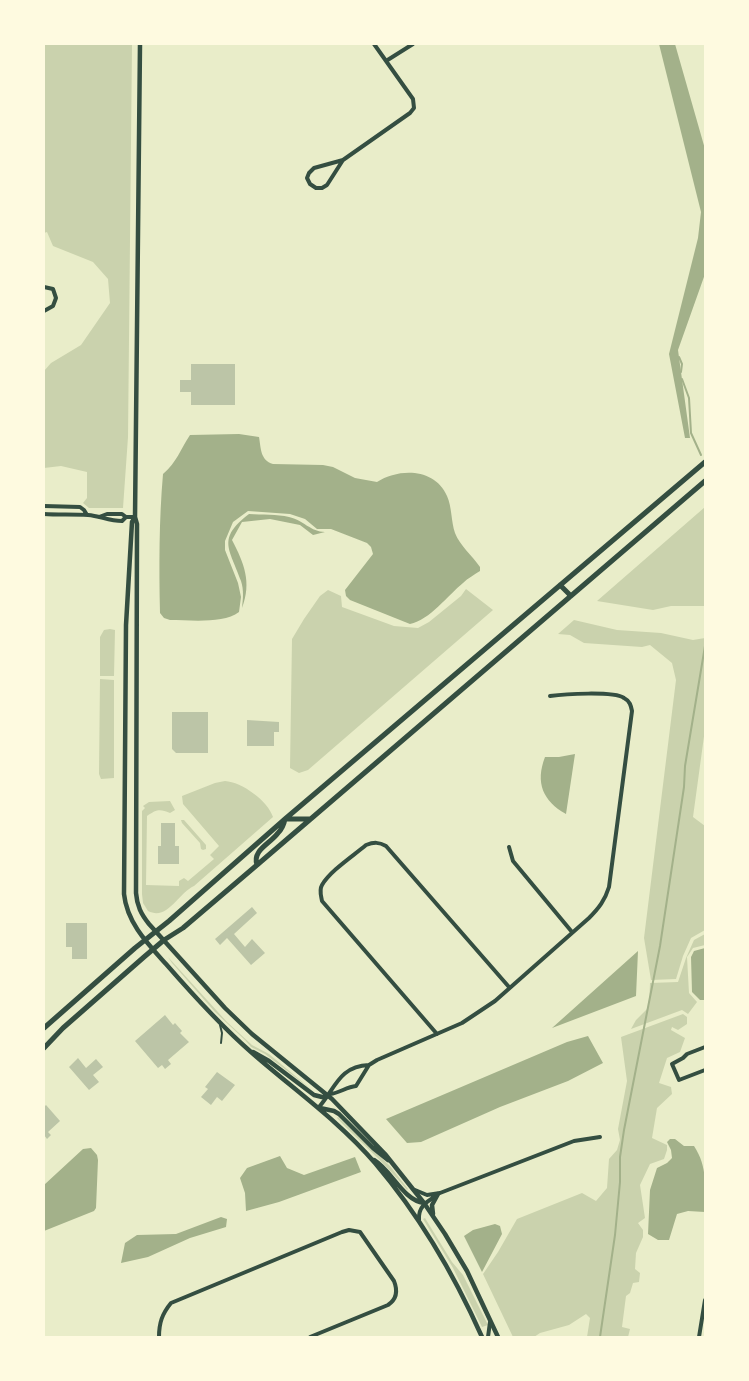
<!DOCTYPE html>
<html>
<head>
<meta charset="utf-8">
<style>
	body { margin:0 }
	#map { position:relative; width:749px; height:1381px; overflow:hidden; background:#e9edc9; font-family:Poppins,sans-serif }
	canvas { display:block }
	.frame { position:absolute; inset:0; border:45px solid #fefae0; pointer-events:none }
</style>
</head>
<body>
<div id="map">
<canvas width="749" height="1381"></canvas>
<div class="frame"></div>
</div>
<script>
const g = document.querySelector('canvas').getContext('2d');
g.lineJoin = 'round';
function fillPath(path, color) {
  g.fillStyle = color;
  g.fill(path, 'evenodd');
}
function strokePath(path, color, width, dash) {
  g.strokeStyle = color;
  g.lineWidth = width;
  g.lineCap = dash ? 'butt' : 'round';
  g.setLineDash(dash || []);
  g.stroke(path);
}
fillPath(new Path2D(`
	M44,44H132L128,437L123,508H89L83,503L87,498V472L61,466L44,468V371L51,363L81,345L110,303L108,279L93,262L53,246L47,232L44,233Z
	M705,507V606H671L653,610L597,601Z
	M466,589L493,610L308,770L299,773L290,768L292,639L304,619L320,596L328,590L341,596L342,607L394,626L418,628L429,622L461,596Z
	M574,620L617,630L661,633L693,640L705,638V729L693,817L705,826V930L691,938L683,956L676,979L651,980L644,938L676,680L672,663L650,645L642,647L584,643L570,635L558,634Z
	M110,629L115,630L114,676H100V637L104,630Z
	M100,679L114,680V778L101,779L99,774Z
	M225,781C242,782 268,801 273,817L194,886C178,893 168,921 148,911L143,903L142,894V811L145,808L143,806L149,802L170,801L175,810L170,813C160,809 157,809 147,816L146,885L179,886V881L184,878L188,881L214,859L210,855L219,846L183,804L182,796L215,783Z
	M181,820H184L206,845V849L203,850L201,849L200,843L182,823Z
	M705,934V945L693,948L687,957L689,993L697,1002L688,1014L682,1010L631,1029L636,1020L649,1007L650,983L678,982L686,958L694,940Z
	M168,957L227,1022L252,1045L269,1054L312,1090L265,1054L251,1047L245,1040L215,1012L172,963Z
	M683,1014L687,1017V1024L678,1030L672,1027L671,1030L685,1038L680,1052L667,1058L659,1083L671,1087L672,1094L657,1108L652,1138L667,1145V1150L664,1159L650,1164L640,1185L645,1218L638,1223L643,1230V1237L636,1253L635,1269L640,1273L639,1282L633,1283L630,1293L626,1296L622,1327L630,1329L628,1337H587L590,1318L586,1314L569,1325L540,1333L534,1337H513L483,1274L498,1252L517,1219L582,1193L596,1201L607,1188L609,1159L617,1150L620,1140L618,1129L627,1081L621,1037Z
	M338,1117L390,1166L408,1189L407,1190C386,1164 360,1142 337,1118Z
	M425,1218L452,1262L463,1275L488,1325L482,1327L453,1268L423,1219Z`), '#cad2ad');
fillPath(new Path2D(`
	M659,44H675L705,149V274L678,350L690,438H685L669,354L698,238L701,212Z
	M239,434L259,437C261,448 260,460 273,464L323,465L333,467L355,478L377,482C399,468 435,468 447,496C452,507 451,521 455,533C460,546 472,555 480,567V571C474,575 468,578 463,583C448,595 430,620 410,624L350,600L346,596L345,590L373,554L371,547L367,543L331,529H317L305,519L290,514L248,511L233,522L225,541V550L238,583L241,597L239,612C223,624 190,620 170,620L164,618L160,613C159,567 159,520 163,474C177,462 180,450 190,435Z
	M249,514C262,515 277,514 289,517C303,520 311,532 325,532L313,535L300,525L270,519L242,522L232,540C244,563 252,582 242,608C243,599 244,590 241,581C230,549 216,539 249,514Z
	M575,754L566,814C543,801 535,783 545,757H559Z
	M705,948V1000H700L692,992L691,957L694,951Z
	M638,951L636,996L552,1028Z
	M588,1036L603,1063L568,1081L500,1107L421,1142L407,1143L386,1119L567,1042Z
	M670,1139H675L684,1146H694C708,1167 705,1188 705,1212L688,1211L677,1214L669,1240H658L648,1234L650,1190L657,1168L667,1163L672,1158L671,1150L667,1142Z
	M91,1148L97,1155L98,1160L96,1208L94,1211L44,1231V1185L83,1149Z
	M280,1156L287,1168L304,1175L355,1157L361,1172L279,1202L246,1211L245,1193L240,1178L247,1168Z
	M221,1217L227,1219L226,1227L190,1238L148,1257L121,1263L125,1243L137,1235L176,1234Z
	M495,1224L500,1226L502,1234L482,1272L464,1236L473,1230Z`), '#a3b18a');
strokePath(new Path2D(`
	M679,357L682,364L681,372
	M682,379L689,398L691,433L701,455
	M600,1337L615,1235L620,1182V1157L624,1130L660,946L684,787L685,766L705,646`), '#a3b18a', 2);
fillPath(new Path2D(`
	M191,364H235V405H191V392H180V380H191Z
	M172,712H208V753H176L172,749Z
	M247,720L279,722V732H274V746H247Z
	M161,823H175V846H179V864H158V846H161Z
	M252,907L257,913L234,934L245,947L252,939L265,953L251,965L227,938L220,945L215,939Z
	M66,923H87V959H72V947H66Z
	M165,1015L173,1025L175,1023L182,1031L180,1033L189,1042L168,1060L171,1064L165,1069L162,1065L158,1068L135,1041Z
	M78,1058L86,1068L96,1059L103,1067L93,1075L99,1082L89,1090L69,1067Z
	M217,1072L235,1085L222,1101L217,1097L211,1105L201,1097L208,1089L205,1087Z
	M46,1105L60,1121L48,1132L51,1135L47,1139L44,1135V1107Z`), '#bcc5a7');
strokePath(new Path2D(`
	M220,1025L222,1033L221,1043`), '#344e41', 2);
strokePath(new Path2D(`
	M386,61L413,44
	M343,160L314,168L309,173L307,178L310,184L316,188H322L327,185L343,160L410,113L414,108L413,99L374,44
	M44,287L53,289L56,298L53,306L44,311
	M44,506L80,507L84,510L87,515
	M44,514C58,515 73,514 88,515C100,516 109,521 122,521L126,517
	M99,517L107,514H122L126,517H135
	M509,847L513,861L572,932
	M437,1034L322,901C321,895 319,890 322,885C330,871 353,856 366,845C374,842 379,842 386,846L509,987
	M705,1047L687,1054L683,1058L672,1064L679,1080L705,1070
	M330,1094C340,1093 346,1087 356,1086L369,1065L377,1060L462,1023L495,1001L589,918C599,908 605,900 609,887L632,711C631,706 630,701 624,698C614,691 564,694 550,696
	M319,1107C335,1089 339,1066 369,1065
	M415,1190L427,1195L440,1193L574,1141L600,1137
	M419,1220C418,1207 426,1202 436,1196
	M159,1337C159,1323 162,1314 171,1303L342,1232L349,1230L360,1232L394,1281C398,1291 397,1299 388,1305L310,1337
	M488,1337L490,1322
	M699,1337L705,1300`), '#344e41', 4);
strokePath(new Path2D(`
	M140,44L135,517L137,524L136,893C137,906 141,914 149,924L225,1008L252,1034L332,1099L385,1154L424,1203L445,1234L467,1271L498,1337
	M135,517L132,522L126,625L124,894C127,923 148,944 166,964C193,995 220,1025 251,1052C293,1089 338,1120 375,1163C420,1216 454,1274 482,1337
	M253,1052L269,1061L314,1095L322,1097L328,1096
	M320,1108L334,1111L339,1114L373,1148L388,1160
	M374,1160C392,1171 403,1200 424,1203
	M433,1214L432,1205L438,1194`), '#344e41', 4.5);
strokePath(new Path2D(`
	M560,585L571,596
	M257,865C252,850 270,844 278,833C282,829 284,824 285,819H310
	M44,1028L135,948L169,921L285,819L705,462
	M44,1048L63,1028L144,957L164,940L183,928L257,865L705,481`), '#344e41', 5);
</script>
</body>
</html>
